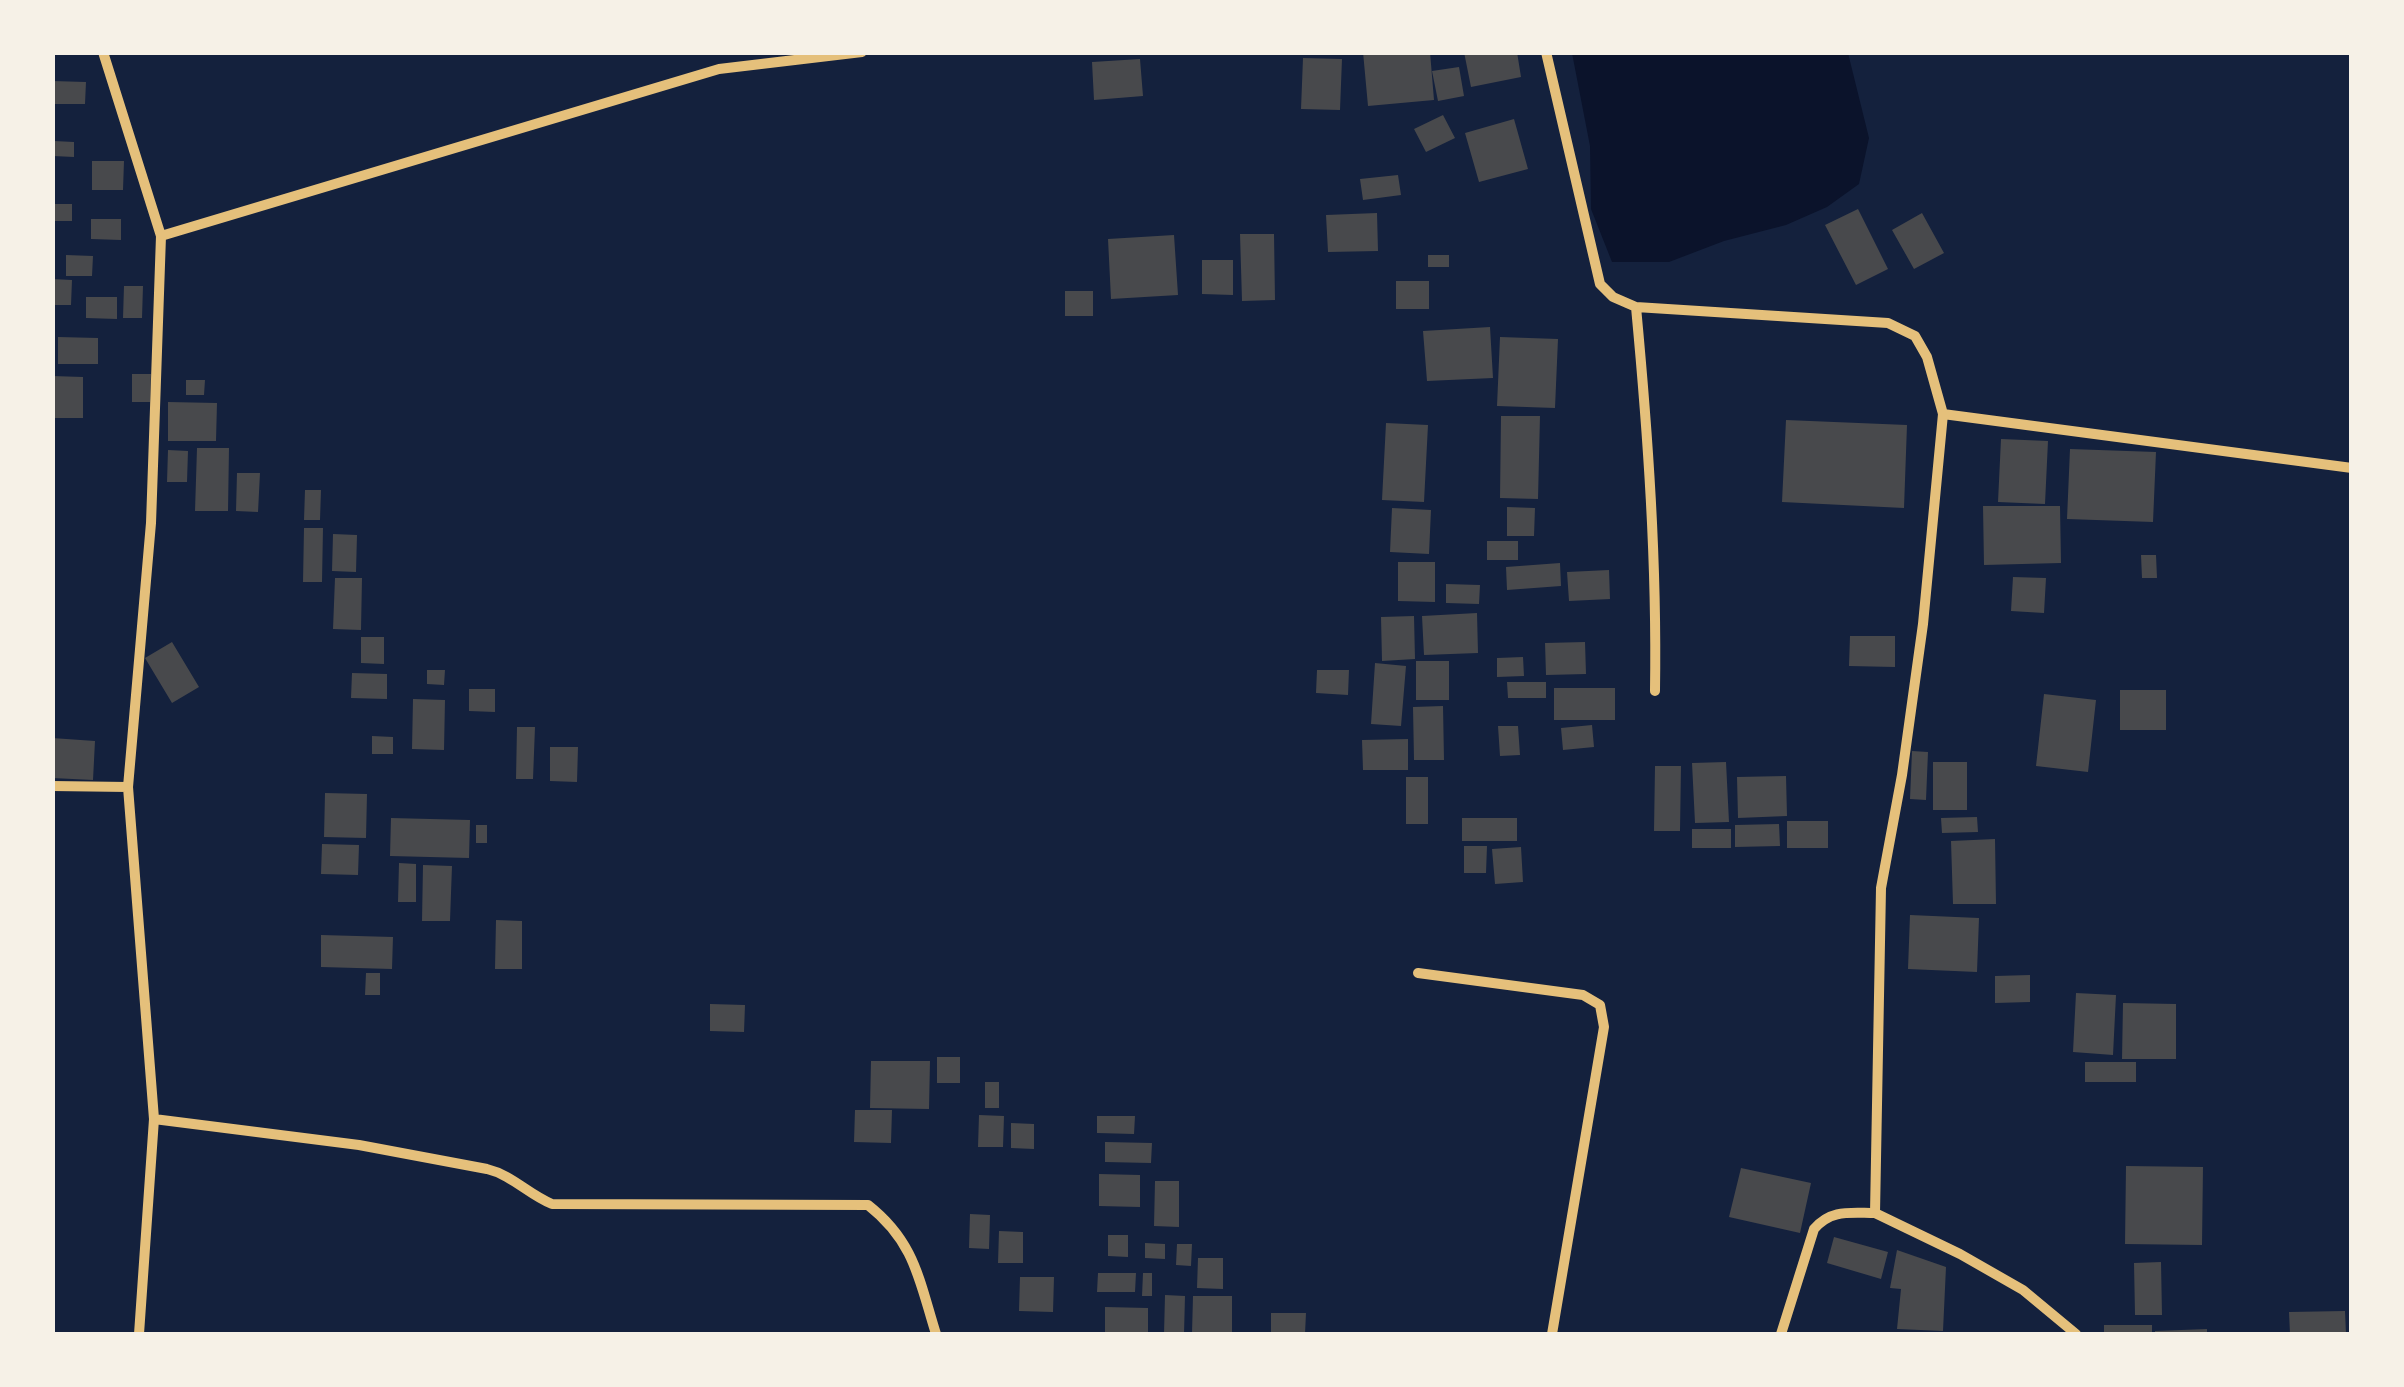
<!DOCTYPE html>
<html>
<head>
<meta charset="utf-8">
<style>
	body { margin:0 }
	#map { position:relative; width:2404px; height:1387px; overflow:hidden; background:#14213d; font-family:"Noto Sans",sans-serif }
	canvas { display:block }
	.frame { position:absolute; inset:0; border:55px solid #f6f1e7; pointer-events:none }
</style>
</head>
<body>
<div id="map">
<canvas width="2404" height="1387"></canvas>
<div class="frame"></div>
</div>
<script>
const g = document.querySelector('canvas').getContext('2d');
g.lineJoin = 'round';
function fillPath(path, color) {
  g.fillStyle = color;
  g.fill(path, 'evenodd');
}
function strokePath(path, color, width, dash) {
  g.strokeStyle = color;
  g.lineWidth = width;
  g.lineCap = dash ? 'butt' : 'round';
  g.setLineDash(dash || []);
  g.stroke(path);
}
fillPath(new Path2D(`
	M1572,53H1848L1869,138L1859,184L1827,207L1786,225L1724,241L1669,262H1612L1591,209L1590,146Z`), '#0b132b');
fillPath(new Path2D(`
	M1363,52H1430L1434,100L1368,106Z
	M1464,52H1517L1521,77L1471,87Z
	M1303,58L1342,59L1340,110L1301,109Z
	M1140,59L1143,96L1094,100L1092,62Z
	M1459,67L1464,96L1438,101L1432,71Z
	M52,81L86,82L85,104H52Z
	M1443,115L1455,138L1426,152L1414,129Z
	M1514,119L1528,169L1479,182L1465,133Z
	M54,141L74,142V157L53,156Z
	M92,161H124L123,190H92Z
	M1398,175L1401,195L1363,200L1360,179Z
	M54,204H72V221H54Z
	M1858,209L1888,269L1856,285L1825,225Z
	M1377,213L1378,251L1328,252L1326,215Z
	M1922,213L1944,253L1914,269L1892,230Z
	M91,219H121V240L91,239Z
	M1240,234H1274L1275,300L1242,301Z
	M1174,235L1178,295L1111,299L1108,239Z
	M66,255L93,256L92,276H66Z
	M1428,255H1449V267H1428Z
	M1202,260H1233V295L1202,294Z
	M52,279L72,280L71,305H52Z
	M1396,281H1429V309H1396Z
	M124,286H143L142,318H123Z
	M1065,291H1093V316H1065Z
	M86,297H117V319L86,318Z
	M1490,327L1493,378L1427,381L1423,331Z
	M58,337L98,338V364H58Z
	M1500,337L1558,339L1555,408L1497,406Z
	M132,374H151L150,402H132Z
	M52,376L83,377V418H52Z
	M186,380H205L204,395H186Z
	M168,402L217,403L216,441H168Z
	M1501,416H1540L1538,499L1500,498Z
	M1786,420L1907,425L1904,508L1782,502Z
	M1386,423L1428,425L1424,502L1382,500Z
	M2001,439L2048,441L2045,504L1998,502Z
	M197,448H229L228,511H195Z
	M2070,449L2156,452L2153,522L2067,519Z
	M168,450L188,451L187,482H167Z
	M237,473H260L258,512L236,511Z
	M305,490H321L320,520H304Z
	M1983,506H2060L2061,563L1984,565Z
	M1507,507L1535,508L1534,536H1507Z
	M1392,508L1431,510L1429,554L1390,552Z
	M304,528H323L322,582H303Z
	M333,534L357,535L356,572L332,571Z
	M1487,541H1518V560H1487Z
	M2141,555H2156L2157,578H2142Z
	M1398,562H1435V602L1398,601Z
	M1560,563L1561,586L1507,590L1506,567Z
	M1609,570L1610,599L1569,601L1567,572Z
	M2013,577L2046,578L2044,613L2011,611Z
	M335,578H362L361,630L333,629Z
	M1446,584L1480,585L1479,604L1446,603Z
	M1477,613L1478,653L1424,655L1422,616Z
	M1414,616L1415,659L1382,661L1381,617Z
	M1850,636H1895V667L1849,666Z
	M361,637H384V664L361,663Z
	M172,642L199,687L172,703L145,658Z
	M1585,642L1586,674L1546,675L1545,643Z
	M1523,657L1524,676L1497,677V658Z
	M1416,661H1449V700H1416Z
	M1375,663L1406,666L1401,726L1371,724Z
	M427,670H445L444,685L427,684Z
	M1317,670H1349L1348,695L1316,693Z
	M352,673L387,674V699L351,698Z
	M1507,682H1546V698H1508Z
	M1554,688H1615V720H1554Z
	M469,689H495V712L469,711Z
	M2120,690H2166V730H2120Z
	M2044,694L2096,700L2088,772L2036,766Z
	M413,699L445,700L444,750L412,749Z
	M1443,706L1444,760H1414L1413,707Z
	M1592,725L1594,747L1563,750L1561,728Z
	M1498,726H1518L1520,755L1500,756Z
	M517,727H535L533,779H516Z
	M372,736L393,737V754H372Z
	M52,738L95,741L93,780L52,778Z
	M1408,739V770H1363L1362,740Z
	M550,747H578L577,782L550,781Z
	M1912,751L1928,752L1926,800L1910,799Z
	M1726,762L1729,822L1695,823L1692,763Z
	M1933,762H1967V810H1933Z
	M1655,766H1681L1680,831H1654Z
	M1786,776L1787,816L1738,818L1737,777Z
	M1406,777H1428V824H1406Z
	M325,793L367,794L366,838L324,837Z
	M1977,817L1978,832L1942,833L1941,818Z
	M391,818L470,820L469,858L390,856Z
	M1462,818H1517V841H1462Z
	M1787,821H1828V848H1787Z
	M1779,824L1780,846L1735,847V825Z
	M476,825H487V843H476Z
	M1692,829H1731V848H1692Z
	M1995,839L1996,904H1953L1951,841Z
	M322,844L359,845L358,875L321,874Z
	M1464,846H1487L1486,873H1464Z
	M1521,847L1523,882L1495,884L1492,849Z
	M399,863L416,864V902H398Z
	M423,865L452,866L450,921H422Z
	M1910,915L1979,918L1977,972L1908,969Z
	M496,920L522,921V969H495Z
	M321,935L393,937L392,969L321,967Z
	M366,973H380V995H365Z
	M2030,975V1002L1995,1003V976Z
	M2076,993L2116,995L2113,1055L2073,1052Z
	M2123,1003L2176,1004V1059H2122Z
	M710,1004L745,1005L744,1032L710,1031Z
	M937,1057H960V1083H937Z
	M871,1061H930L929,1109L870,1108Z
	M2085,1062H2136V1082H2085Z
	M985,1082H999V1108H985Z
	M855,1110H892L891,1143L854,1142Z
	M979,1115L1004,1116L1003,1147H978Z
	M1097,1116H1135L1134,1134L1097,1133Z
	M1011,1123L1034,1124V1149L1011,1148Z
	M1105,1142L1152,1143L1151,1163L1105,1162Z
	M2126,1166L2203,1167L2202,1245L2125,1244Z
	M1741,1168L1811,1183L1800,1233L1729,1217Z
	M1099,1174L1140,1175V1207L1099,1206Z
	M1155,1181H1179V1227L1154,1226Z
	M970,1214L990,1215L989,1249L969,1248Z
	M999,1231L1023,1232V1263H998Z
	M1108,1235H1128V1257L1108,1256Z
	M1834,1237L1888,1252L1881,1279L1827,1263Z
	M1145,1243L1165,1244V1259L1145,1258Z
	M1177,1244H1192L1191,1266L1176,1265Z
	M1897,1250L1946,1267L1943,1331L1897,1329L1901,1289L1890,1288Z
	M1198,1258H1223V1289L1197,1288Z
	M2161,1262L2162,1315H2135L2134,1263Z
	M1098,1273H1136L1135,1292H1097Z
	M1143,1273H1152V1296H1142Z
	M1020,1277H1054L1053,1312L1019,1311Z
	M1165,1295L1185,1296L1184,1334H1164Z
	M1193,1296H1232V1334L1192,1333Z
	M1105,1307L1148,1308V1334H1105Z
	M2345,1311L2346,1334H2290L2289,1312Z
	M1271,1313H1306L1305,1334H1271Z
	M2104,1325H2152V1334H2104Z
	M2207,1329V1334H2155V1331Z`), '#48494c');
strokePath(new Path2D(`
	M103,52L161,236L719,69L862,52
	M1546,52L1600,284L1613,297L1636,307L1888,323L1915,336L1927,357L1943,414L2352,468
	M1636,307C1648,435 1657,562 1655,691
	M1943,414L1923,624L1902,775L1881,888L1875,1213L1960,1254L2023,1290L2076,1334
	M52,786L128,787L154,1119L139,1334
	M128,787L151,523L161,236
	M1418,973L1583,995L1600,1005L1604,1027L1552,1334
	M154,1119L359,1145L487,1169C512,1175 528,1194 552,1204L868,1205C915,1242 919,1280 936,1334
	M1781,1334L1814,1229C1831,1209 1850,1213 1875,1213`), '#e5c07b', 10);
</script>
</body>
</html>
